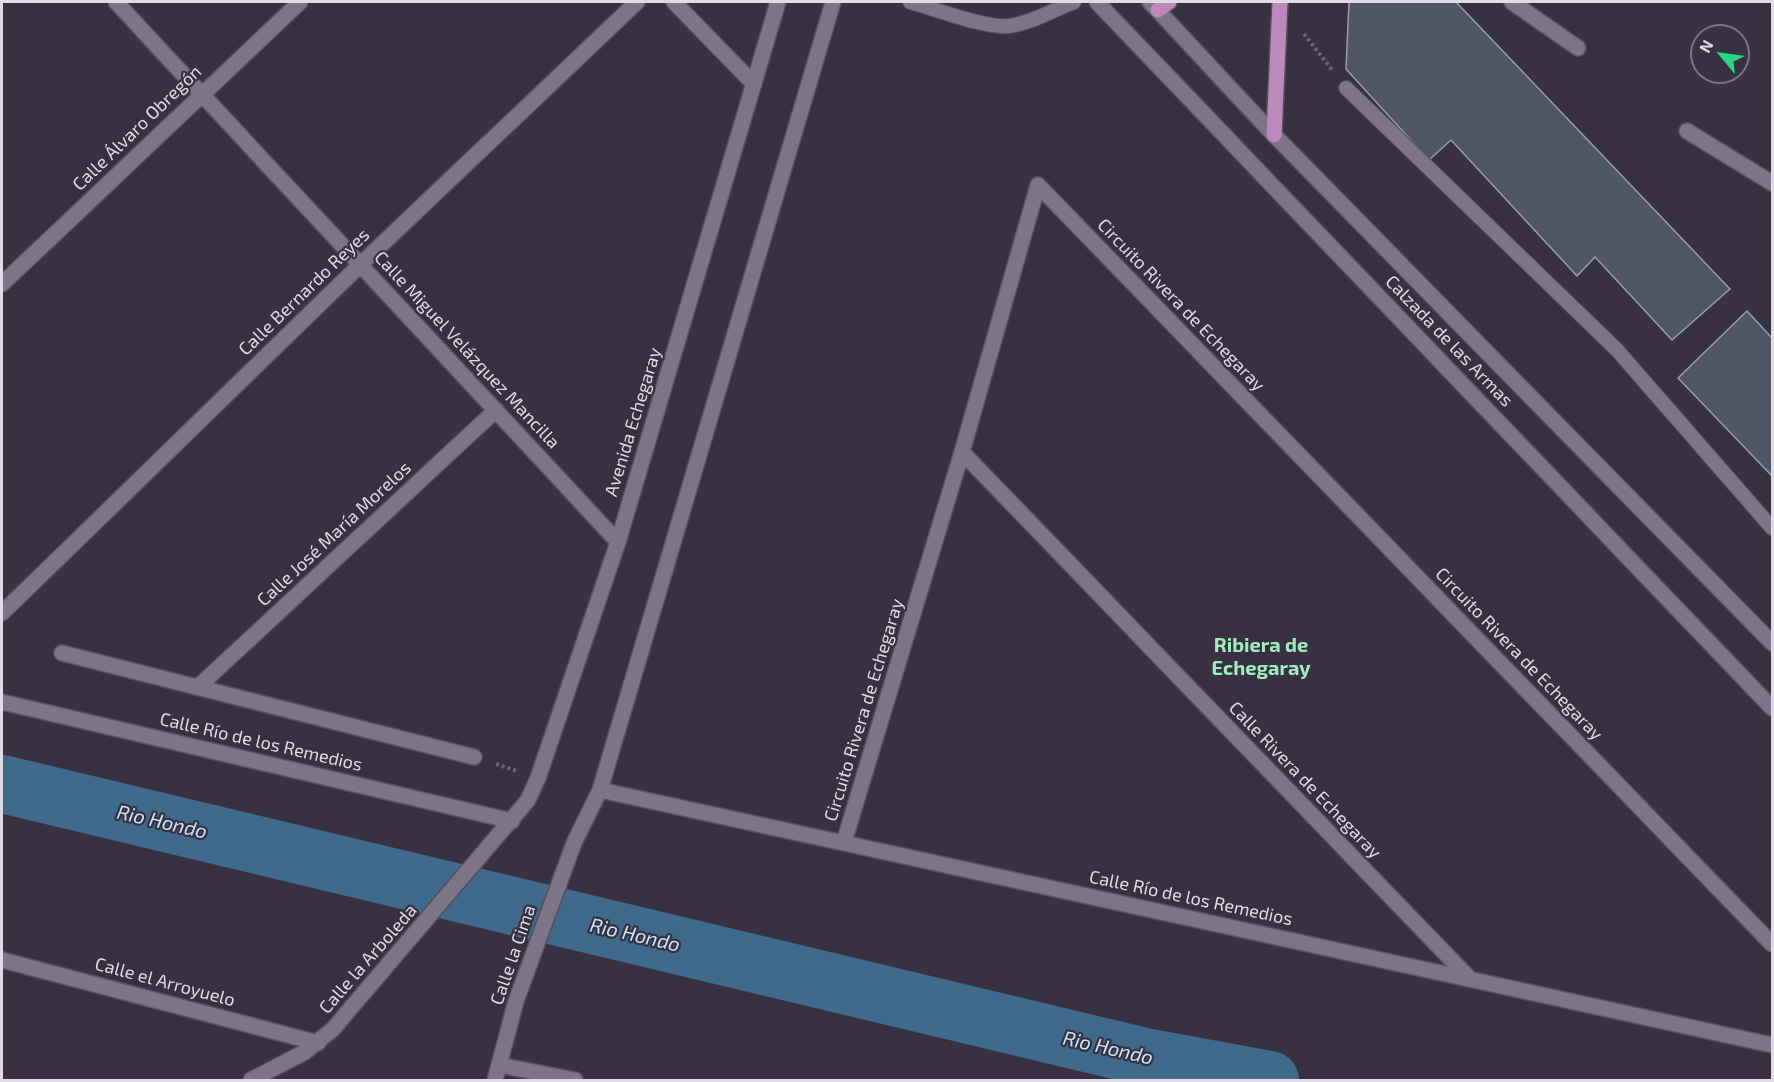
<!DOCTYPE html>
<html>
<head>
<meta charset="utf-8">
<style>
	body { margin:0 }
	#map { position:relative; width:1774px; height:1082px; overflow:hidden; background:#373141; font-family:"Exo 2",sans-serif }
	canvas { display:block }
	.frame { position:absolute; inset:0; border:3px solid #dfdce6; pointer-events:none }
	.north { position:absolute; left:1690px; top:24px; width:60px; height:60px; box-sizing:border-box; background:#373141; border:2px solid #7a7583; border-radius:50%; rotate:299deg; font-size:16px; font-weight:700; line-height:24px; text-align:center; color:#dfdce6 }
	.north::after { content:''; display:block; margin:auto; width:21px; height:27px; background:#24d886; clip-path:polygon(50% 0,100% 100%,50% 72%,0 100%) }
</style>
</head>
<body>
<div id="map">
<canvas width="1774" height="1082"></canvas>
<div class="frame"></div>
<div class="north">N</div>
</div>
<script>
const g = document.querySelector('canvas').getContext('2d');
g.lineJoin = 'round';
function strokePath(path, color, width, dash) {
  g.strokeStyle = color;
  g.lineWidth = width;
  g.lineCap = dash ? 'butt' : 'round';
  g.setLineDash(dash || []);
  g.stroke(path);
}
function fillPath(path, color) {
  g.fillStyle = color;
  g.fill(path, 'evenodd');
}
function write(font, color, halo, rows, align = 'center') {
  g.font = font + ' "Exo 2",sans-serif';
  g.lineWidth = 4.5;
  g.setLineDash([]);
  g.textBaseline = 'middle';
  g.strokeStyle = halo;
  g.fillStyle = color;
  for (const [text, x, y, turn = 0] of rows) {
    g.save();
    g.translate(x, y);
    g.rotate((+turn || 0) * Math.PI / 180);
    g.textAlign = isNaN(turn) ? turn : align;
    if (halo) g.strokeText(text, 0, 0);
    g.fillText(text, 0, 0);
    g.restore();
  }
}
strokePath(new Path2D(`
	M2,784L1145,1057L1270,1080`), '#3f6a8c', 58);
const building = new Path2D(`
	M1349,2H1456L1730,289L1672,340L1595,257L1577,276L1451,140L1429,160L1346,69Z
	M1747,311L1772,338V476L1678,378Z`);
fillPath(building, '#515667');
strokePath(building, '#989eb1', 1.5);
const service = new Path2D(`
	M910,2C933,8 987,29 1009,26C1031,23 1053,10 1074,2
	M1346,88L1617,350L1772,528`);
const minor = new Path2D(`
	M116,2L618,542
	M674,2L754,84
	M1512,2L1578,48
	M1687,131L1772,183
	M1038,185L1772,944
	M2,284L300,2
	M962,452L1470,979
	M2,613L361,264L637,2
	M62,653L474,757
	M198,687L496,410
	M2,702L512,821
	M600,790L1772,1045
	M844,842L962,452L1038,185
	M2,960L318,1043
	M499,1065L575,1080`);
const secondary = new Path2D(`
	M1097,2L1772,708
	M1150,2L1274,135L1772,643
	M251,1080L305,1052L333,1029L528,800L538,778L618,542L778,2
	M495,1080L516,1001L574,843L600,790L833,2`);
const primary = new Path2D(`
	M1158,10L1169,2
	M1274,135L1280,2`);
strokePath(service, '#54505c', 16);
strokePath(minor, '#54505c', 18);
strokePath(secondary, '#54505c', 18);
strokePath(primary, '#54505c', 18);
strokePath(new Path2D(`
	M1304,34L1333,71
	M496,764L517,771`), '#6b6674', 4, [3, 3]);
strokePath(service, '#7c7588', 14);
strokePath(minor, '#7c7588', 15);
strokePath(secondary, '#7c7588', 15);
strokePath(primary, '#bd89bd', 15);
write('18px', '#dfdce6', '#373141', [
	["Calle Álvaro Obregón",137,128,-44],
	["Calle Bernardo Reyes",304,292,-44],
	["Circuito Rivera de Echegaray",1181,305,46],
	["Calzada de las Armas",1449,341,46],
	["Calle Miguel Velázquez Mancilla",467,350,47],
	["Avenida Echegaray",633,422,-73],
	["Calle José María Morelos",334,534,-43],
	["Circuito Rivera de Echegaray",1519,654,46],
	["Circuito Rivera de Echegaray",864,710,-73],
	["Calle Río de los Remedios",261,742,13],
	["Calle Rivera de Echegaray",1305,780,46],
	["Calle Río de los Remedios",1191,898,12],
	["Calle la Cima",513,955,-71],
	["Calle la Arboleda",368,959,-49],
	["Calle el Arroyuelo",165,982,15]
]);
write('bold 20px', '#a0ecbd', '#373141', [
	["Ribiera de",1261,645],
	["Echegaray",1261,668]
]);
write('italic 20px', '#cbe5fb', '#373141', [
	["Rio Hondo",162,822,13],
	["Rio Hondo",635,935,13],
	["Rio Hondo",1108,1048,13]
]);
</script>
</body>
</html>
